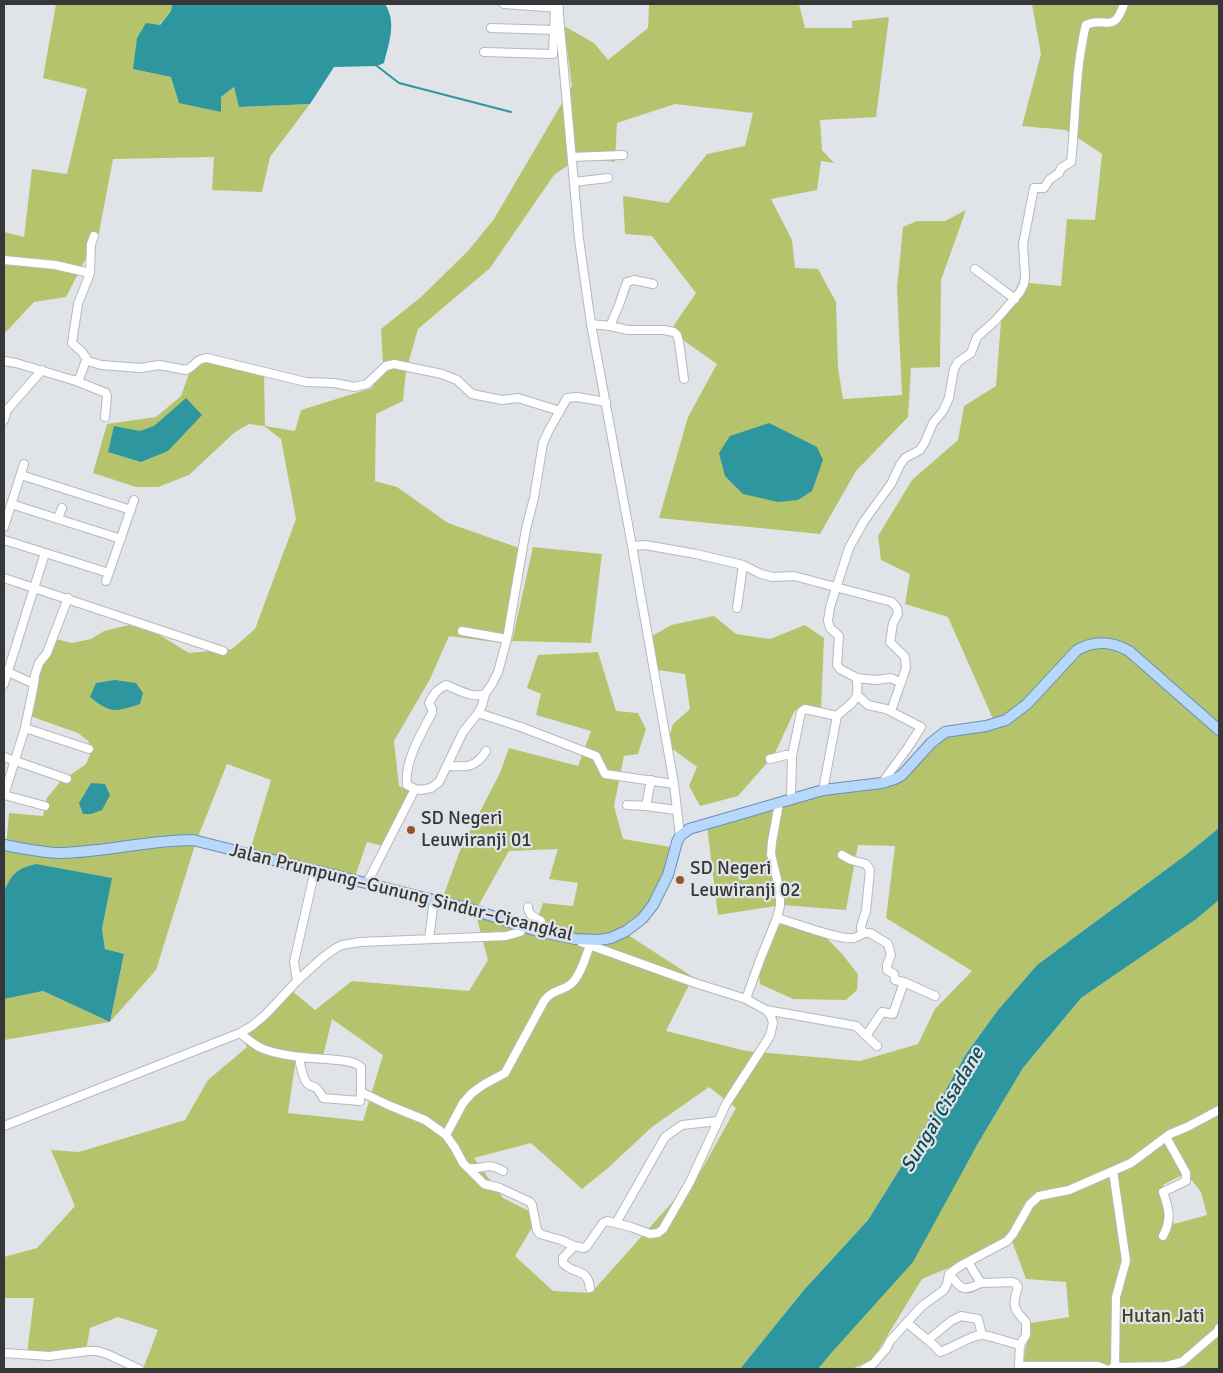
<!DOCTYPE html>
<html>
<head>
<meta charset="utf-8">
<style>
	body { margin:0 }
	#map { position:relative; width:1223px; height:1373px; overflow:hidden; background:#e0e4e8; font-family:Signika,sans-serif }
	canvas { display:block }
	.frame { position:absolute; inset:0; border:5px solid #363739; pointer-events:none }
</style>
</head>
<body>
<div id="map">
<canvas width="1223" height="1373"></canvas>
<div class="frame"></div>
</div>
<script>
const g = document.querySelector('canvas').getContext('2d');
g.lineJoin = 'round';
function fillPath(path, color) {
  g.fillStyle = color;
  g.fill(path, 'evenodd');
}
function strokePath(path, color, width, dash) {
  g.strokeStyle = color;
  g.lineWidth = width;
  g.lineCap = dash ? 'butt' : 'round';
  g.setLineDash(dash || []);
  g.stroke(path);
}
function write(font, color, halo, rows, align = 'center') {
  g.font = font + ' Signika,sans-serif';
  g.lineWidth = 4.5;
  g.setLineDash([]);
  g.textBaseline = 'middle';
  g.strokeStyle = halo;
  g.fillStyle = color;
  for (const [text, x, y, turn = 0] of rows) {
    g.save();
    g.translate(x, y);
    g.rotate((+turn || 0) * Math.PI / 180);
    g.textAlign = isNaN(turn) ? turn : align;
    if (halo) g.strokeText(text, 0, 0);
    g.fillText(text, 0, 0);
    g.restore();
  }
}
fillPath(new Path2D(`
	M56,4H172L171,11L159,25L134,69L171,77L221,112V97L234,87L240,107L310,104L270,157L262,192L212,190L214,157L113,159L99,233L66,297L34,302L6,332L4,331V232L24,237L32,169L67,174L87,89L43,78Z
	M649,4H799L805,28H852V21L889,17L876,117L820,120L822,150L834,163L821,161L817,190L771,199L792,240L795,268L818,269L836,302L838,368L843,399L902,395L897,288L903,227L917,221H945L966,210L941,280L940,367L911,368L908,417L856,471L820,534L659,518L688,417L717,364L670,331L696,293L652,236L625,234L623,196L668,203L707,154L745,146L753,113L675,104L617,123L615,162L580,157L554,175L490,268L418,329L406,371L403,401L376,414L375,481L397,487L448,523L525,550L502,643L449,636L430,679L394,741L399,786L413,793L387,847L367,842L354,880L249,854L271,780L227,764L196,842L156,970L110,1022L4,1040V999L43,991L110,1022L124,955L105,949L102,929L111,878L12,877L4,891V847H6L9,813L43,816L47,798L60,782L86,764L92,750L88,741L78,733L27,715L48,637L72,643L91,639L104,631L129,625L158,634L189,653L232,649L255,629L296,519L281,439L264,426L249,424L235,432L189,475L158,487H136L93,473L107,424L156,417L181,396L195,357L264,372L265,426L295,431L301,410L372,388L383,364L381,329L421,297L468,251L494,219L572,86L564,26L594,43L608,60L648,28Z
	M1032,4H1219V828L1187,854L1037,965L998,1010L966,1054L913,1148L868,1220L803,1291L740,1369H143L158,1330L118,1317L90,1328L86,1351L27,1354L34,1298H4V1257L37,1248L75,1206L51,1150L79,1152L185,1120L208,1080L247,1047L238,1032L291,990L315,1010L352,981L469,991L488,960L475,911L441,902L461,848L500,773L509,748L578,766L591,731L536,715L541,694L527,688L538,655L598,652L616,711L638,713L646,729L638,754L624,756L614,806L623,839L677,848L659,900L628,935L693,977L666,1031L746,1051L860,1061L918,1044L935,1009L972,971L886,918L895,846L858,845L846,910L782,905L718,915L707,826L813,794L893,781L927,744L949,735L997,728L948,617L905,604L910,574L881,560L878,536L912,480L958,440L964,406L996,386L1001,320L1019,282L1061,286L1067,219L1095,220L1102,154L1066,130L1022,126L1041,54ZM558,849L549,879L578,883L573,906L543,903L533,932L476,910L509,851ZM332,1019L383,1055L363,1121L288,1113L297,1052L323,1056ZM709,1087L736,1108L702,1169L591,1293L553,1291L515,1256L539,1216L503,1198L474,1158L531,1143L582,1189L608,1168L652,1127Z
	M533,547L602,554L591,643L512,641Z
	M714,616L736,634L770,639L805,625L824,638L821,711L795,710L774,755L738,796L700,806L689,786L697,767L667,745L673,724L690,709L685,674L658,670L647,639L671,625Z
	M1219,900V1369H1006L1022,1366L1031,1323L1069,1317L1066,1282L1026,1279L1012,1241L922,1279L873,1359L852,1369H818L833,1351L977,1145L1023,1068L1081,998L1195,920ZM1186,1173L1201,1192L1207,1215L1174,1224L1163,1185Z
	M798,921L822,933L842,954L858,974L857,990L846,1000L793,999L760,984L756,956L780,925Z`), '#b5c46c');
fillPath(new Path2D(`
	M172,4H385C397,22 389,43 384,63L377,66L334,67L310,104L239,107L234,87L221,97V112L179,103L171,77L133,69L137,38L146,23L160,25L171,11Z
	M186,398L202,415L168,451L141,462L108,452L114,426L140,431L154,426Z
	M769,423L817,447L823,460L812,491L798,500L778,502L743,494L725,476L719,453L730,436Z
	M115,680L136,683L143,693L140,704C115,712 111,714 90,697L96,683Z
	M91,783L105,784L110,795L102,810L91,814H83L79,803Z
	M1219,828V900L1195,920L1081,998L1023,1068L977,1145L913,1262L833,1351L818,1369H740L803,1291L868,1220L913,1148L966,1054L998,1010L1037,965L1187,854Z
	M36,864L112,878L102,929L105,949L124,954L110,1022L43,991L4,999V891C13,873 16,869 36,864Z`), '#2d969f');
strokePath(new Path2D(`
	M377,66L399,83L511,112`), '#2d969f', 2);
const minor = new Path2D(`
	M504,4L559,8
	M558,4L579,239L591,324L632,546L674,784L680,836
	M491,28L554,30
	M484,52L553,54L555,10
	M572,157L623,155
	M574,182L608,178
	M4,260L55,265L90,273
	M975,269L1015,299
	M591,324L610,326L628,330H664L674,332L677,335L679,342L684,379
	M610,326L619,305L627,282L634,280L653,284
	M4,361L16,363L76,381L80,377L85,363L88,361L101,365L141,368L159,365L186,370C196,366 195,359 207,358L306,382L334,383L355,387L367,384L386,366L394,364L442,374L457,380L472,394L502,400L518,398L560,411
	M88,361L82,352L72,343L78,304L90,273L91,244L94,236
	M76,381L106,393L107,396L105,417
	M4,420L7,410L42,370
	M21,475L131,510
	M11,504L121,539
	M58,518L62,508
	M4,527L24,464
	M4,540L109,573
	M632,546L645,545L696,554L743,565L761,574L773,577L794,576L892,602L897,608L898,614L893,623L890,642L905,657L906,668L891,711
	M4,578L223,651
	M106,581L134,500
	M737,608L743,565
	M462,631L507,639
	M4,670L34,684L25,728L4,795
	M857,678L876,680L891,678L901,683
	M4,684L45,553
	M34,684L35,675L39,663L47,653L68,598
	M485,694C473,699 457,689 446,685C436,690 434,694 429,703L432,709V713C421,734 404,762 407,785L415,789L421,790L431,788L439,782L463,732L478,713L482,706L485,694L492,684L498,672L507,639L526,529L534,498L543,443L549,430L567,398L577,397L606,402
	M857,695L868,705L886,709L921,727L909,746L882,783
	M478,713L521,727L596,756L605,774L674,784
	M25,728L89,749
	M792,756L801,712L805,709L837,716
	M4,757L67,779
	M770,759L786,755L792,756L791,799
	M448,766C466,767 476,768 486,751
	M823,790L837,716C843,709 855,704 857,694C858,689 857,683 857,678L840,669L837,665L839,636L830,628L828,621L830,607L849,548L864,521L891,484L900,465L905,458L920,450L925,442L933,423L943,411L949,398L954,369L958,362L971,353L977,337L996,320L1020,292L1024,284L1025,275L1023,244L1034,188H1044L1049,180L1059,173L1061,168L1071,162C1075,127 1075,91 1080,56C1082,46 1083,35 1086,25C1106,15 1113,36 1124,4
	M4,795L45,806
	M627,805L646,806L676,810
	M646,806L651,780
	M842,855L851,860L866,864L870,870L866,911L861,926V929L864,933H870L888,944L891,955L887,965V970L894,974L895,980L904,982
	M367,883L415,789
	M528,907C528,915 534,917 541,921V925L537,931
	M777,918C792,922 841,941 854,938C857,937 861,935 864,933
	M429,939L434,900
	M581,942L695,983L746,999L766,1010L856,1026L877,1046
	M297,981L294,962L315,870
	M746,999L760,960L777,918L780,906V892L771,854L772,842L779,803
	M240,1033C246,1038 252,1043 259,1047C276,1056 308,1058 327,1059C338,1060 353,1060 361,1067V1092L388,1105L425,1120L446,1135L455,1148L463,1163L484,1184L500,1188L530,1202L532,1205L537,1230L540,1234L561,1240L574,1246L584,1248L587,1246L603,1223L607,1221L631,1227L650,1234L658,1233L663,1229L690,1182L726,1104L770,1036L773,1023L771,1016L766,1010
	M866,1036L882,1012L893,1014L904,982L935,996
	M299,1057C300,1063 303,1080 308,1084C311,1087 312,1085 316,1088C319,1090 321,1094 323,1098L360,1101L361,1092
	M4,1126L240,1033L252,1026L266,1014L297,981L322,958L336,948L342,945L360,942L506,936L520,932L525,927
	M446,1135L463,1103L472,1093L483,1085L505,1073L544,1001C553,989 561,992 571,984C580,977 586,956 590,945
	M469,1168C485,1170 485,1161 503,1171
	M1113,1171L1126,1261L1116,1297L1115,1367
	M616,1223L665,1137L682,1125L718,1121
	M1163,1236C1172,1219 1169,1209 1163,1192L1186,1181V1173L1166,1137
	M574,1246L563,1258V1263C573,1275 588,1267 590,1288
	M968,1262L981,1283L1012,1282L1015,1283L1018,1287C1012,1305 1013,1309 1026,1322V1335L1020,1345
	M949,1274C963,1290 962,1292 981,1283
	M907,1322C918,1334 931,1340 940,1352C952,1348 970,1336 981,1335C989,1335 1011,1343 1020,1345L1019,1366H1098L1105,1369
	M928,1340L951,1321L961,1316L978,1319L982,1335
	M4,1353L49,1356L88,1351H97L107,1354L139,1369
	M1112,1368L1115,1367L1166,1366L1182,1362L1218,1331L1219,1328
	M864,1369L873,1364L886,1349L890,1341L922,1306L944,1290L947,1284L949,1274L960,1266L1007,1241L1013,1234L1030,1204L1039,1196L1069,1190L1131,1163L1170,1134L1187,1127L1219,1110`);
const major = new Path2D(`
	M4,845C21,848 44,853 61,853C105,852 149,840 193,840L474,910L537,931L575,939L599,940L611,938L626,931L642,919L653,905L668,875L677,842L680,836L689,829L823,790L882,783L895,779L902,775L931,743L945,732L986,726L1006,720L1027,704L1077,650C1095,640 1111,641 1129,651L1219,730`);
strokePath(minor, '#b5b9bd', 10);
strokePath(major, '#6b8fb5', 12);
strokePath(minor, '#fff', 8);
strokePath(major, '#b7d8fb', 10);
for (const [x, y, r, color] of [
	[411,830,5,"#975425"],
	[680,880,5,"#975425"]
]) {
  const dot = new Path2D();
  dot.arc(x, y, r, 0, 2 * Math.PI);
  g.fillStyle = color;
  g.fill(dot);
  strokePath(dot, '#e0e4e8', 2);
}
write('19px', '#363739', '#e0e4e8', [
	["SD Negeri",421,819],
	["Leuwiranji 01",421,841],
	["SD Negeri",690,869],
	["Leuwiranji 02",690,891]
], 'left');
write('19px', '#363739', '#e0e4e8', [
	["Jalan Prumpung–Gunung Sindur–Cicangkal",401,893,14]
]);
write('19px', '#3e441e', '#e0e4e8', [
	["Hutan Jati",1163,1317]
]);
write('italic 20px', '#114c51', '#e0e4e8', [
	["Sungai Cisadane",943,1110,-59]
]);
</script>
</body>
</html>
